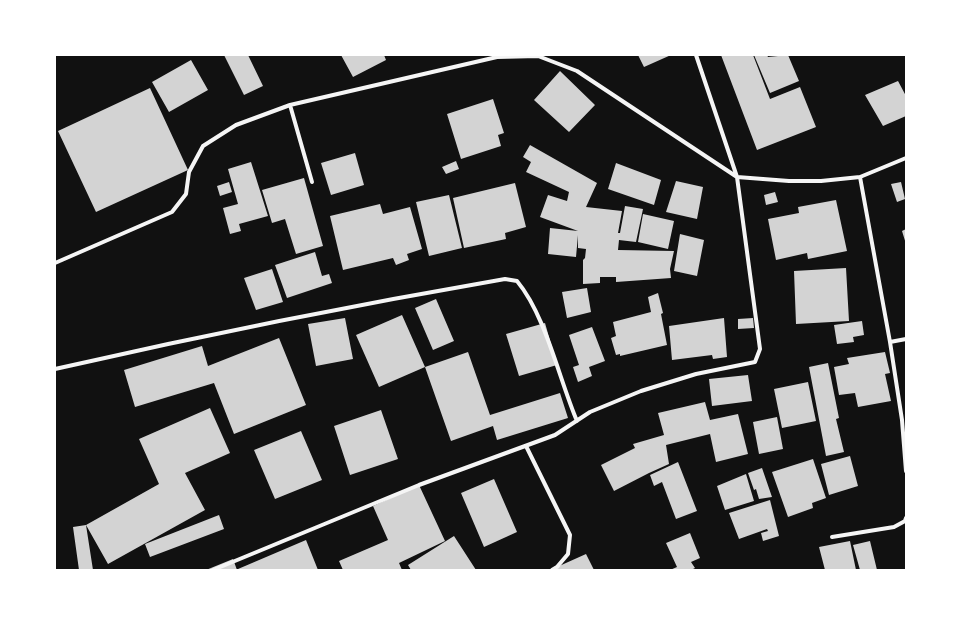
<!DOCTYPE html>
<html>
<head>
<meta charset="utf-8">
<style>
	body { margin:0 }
	#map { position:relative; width:961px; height:625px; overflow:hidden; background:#111; font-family:Mulish,sans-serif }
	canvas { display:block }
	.frame { position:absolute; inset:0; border:56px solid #fff; pointer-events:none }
</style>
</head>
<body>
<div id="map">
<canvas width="961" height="625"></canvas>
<div class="frame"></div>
</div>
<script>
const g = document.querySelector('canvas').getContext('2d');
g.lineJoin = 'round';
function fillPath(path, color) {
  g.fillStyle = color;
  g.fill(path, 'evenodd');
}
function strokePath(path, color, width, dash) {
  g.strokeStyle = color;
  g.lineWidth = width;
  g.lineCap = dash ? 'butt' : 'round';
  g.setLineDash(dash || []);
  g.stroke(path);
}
fillPath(new Path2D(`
	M224,55H248L263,86L244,95Z
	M341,55H384L386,60L353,77Z
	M638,55H671L644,67Z
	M721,55H753L770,99L800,87L816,127L757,150Z
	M754,55H767L768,57L788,55L799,81L770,93Z
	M191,60L208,90L169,112L152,82Z
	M560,71L595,105L569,132L534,100Z
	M898,81L906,96V116L883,126L865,95Z
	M150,88L188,170L96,212L58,131Z
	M493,99L504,133L498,135L501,146L461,159L447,114Z
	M530,145L597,183L586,207L622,211L618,233H620L625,206L643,209L636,242L619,240L618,250L674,251L670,269L671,278L616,282V277H600V283L583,284V260L585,258L586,249L578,248V235L576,257L548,254L550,228L578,231L540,217L548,195L567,201L569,192L526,172L531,162L523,157Z
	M355,153L364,185L331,195L321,163Z
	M456,161L459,169L446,174L442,167Z
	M251,162L268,216L239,224L241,231L230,234L223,208L238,204L228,169Z
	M616,163L661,180L654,205L608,189Z
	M304,178L323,246L296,254L285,219L272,223L262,190Z
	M676,181L703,187L697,219L666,212Z
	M229,182L232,192L220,196L217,186Z
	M901,182L905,199L897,202L891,184Z
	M515,183L526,227L505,233L506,239L464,248L453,198Z
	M775,192L778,202L766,205L764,195Z
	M449,195L462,248L429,256L416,202Z
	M836,200L847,251L808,259L807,253L776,260L768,219L799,213L798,207Z
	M380,204L383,214L410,207L422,249L407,254L409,260L396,265L393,258L343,270L330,216Z
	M643,214L674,221L668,249L638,242Z
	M906,229V244L902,231Z
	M680,234L704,240L697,276L674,271Z
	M315,252L322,276L329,274L332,283L287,298L275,265Z
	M846,268L849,321L796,324L794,271Z
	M272,269L283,302L256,310L244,278Z
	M587,288L591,312L567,318L562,292Z
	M658,293L663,313L661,314L667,345L620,356V354L616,355L611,338L616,336L613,322L651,312L648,297Z
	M436,299L454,341L433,350L415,308Z
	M402,315L425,367L468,352L490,415L560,393L568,418L497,440L493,426L451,441L425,367L379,387L356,335Z
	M345,318L353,359L316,366L308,324Z
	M724,318L727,357L713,359L712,355L672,360L669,326Z
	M753,318L754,328L738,329V319Z
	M862,321L864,335L853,337L854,342L837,344L834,325Z
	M545,323L557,365L519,376L506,334Z
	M592,327L605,361L589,367L592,376L578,382L573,367L579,365L569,335Z
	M279,338L306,405L234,434L214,383L135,407L124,370L202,346L208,366Z
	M885,352L890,373L885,374L891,401L858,407L855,393L839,395L834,367L849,364L847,358Z
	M828,363L839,418L836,419L844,452L826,456L809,367Z
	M748,375L752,401L712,406L709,379Z
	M808,382L816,421L782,428L774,389Z
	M705,402L710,420L738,414L748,454L716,462L710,434L666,445L669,464L649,473L614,491L601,465L635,448L633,444L664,435L658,413Z
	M210,408L230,453L185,473L205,510L108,564L86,525L93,570H79L73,527L86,525L159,484L139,439Z
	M381,410L398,459L350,475L334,426Z
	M777,417L783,449L759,454L753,422Z
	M301,431L322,480L275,499L254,450Z
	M850,456L858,486L829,495L821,464Z
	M813,459L826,498L812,503L813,508L788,517L772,472Z
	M678,462L697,511L676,519L662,482L654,486L650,475Z
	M762,468L772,497L759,499L756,489L754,490L748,473Z
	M746,474L754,501L725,510L717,486Z
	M494,479L517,532L484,547L461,493Z
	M419,485L445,541L399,563L402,570H343L339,561L388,540L373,506Z
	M770,500L779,536L763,541L761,533L768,531L767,529L739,539L729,513Z
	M219,515L224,529L150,557L145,544Z
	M690,533L700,558L691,562L695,568L691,570H670L677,567L666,543Z
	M454,536L476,570H411L408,565Z
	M306,540L318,570H238V569Z
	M850,541L856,570H825L819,547Z
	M870,541L877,570H860L853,545Z
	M586,554L594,570H558L557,567Z
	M233,559L237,570H206Z`), '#d3d3d3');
strokePath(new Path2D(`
	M290,105L312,182
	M860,177L890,342L902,420L906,471
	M55,263L172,212L186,194L189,172L203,146L236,125L290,105L497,57L538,56L577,71L737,177L696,55
	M890,342L906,339
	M55,369C204,335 354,305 505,279L517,281C546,316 559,379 577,421
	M526,446L570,535L568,554L557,567L552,570
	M832,537L894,527L905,521L906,518
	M213,570L419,485L555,435L590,412L641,391L696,374L755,362L760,349L737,177L789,181H821L860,177L906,158`), '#f5f5f5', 4);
</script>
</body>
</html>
